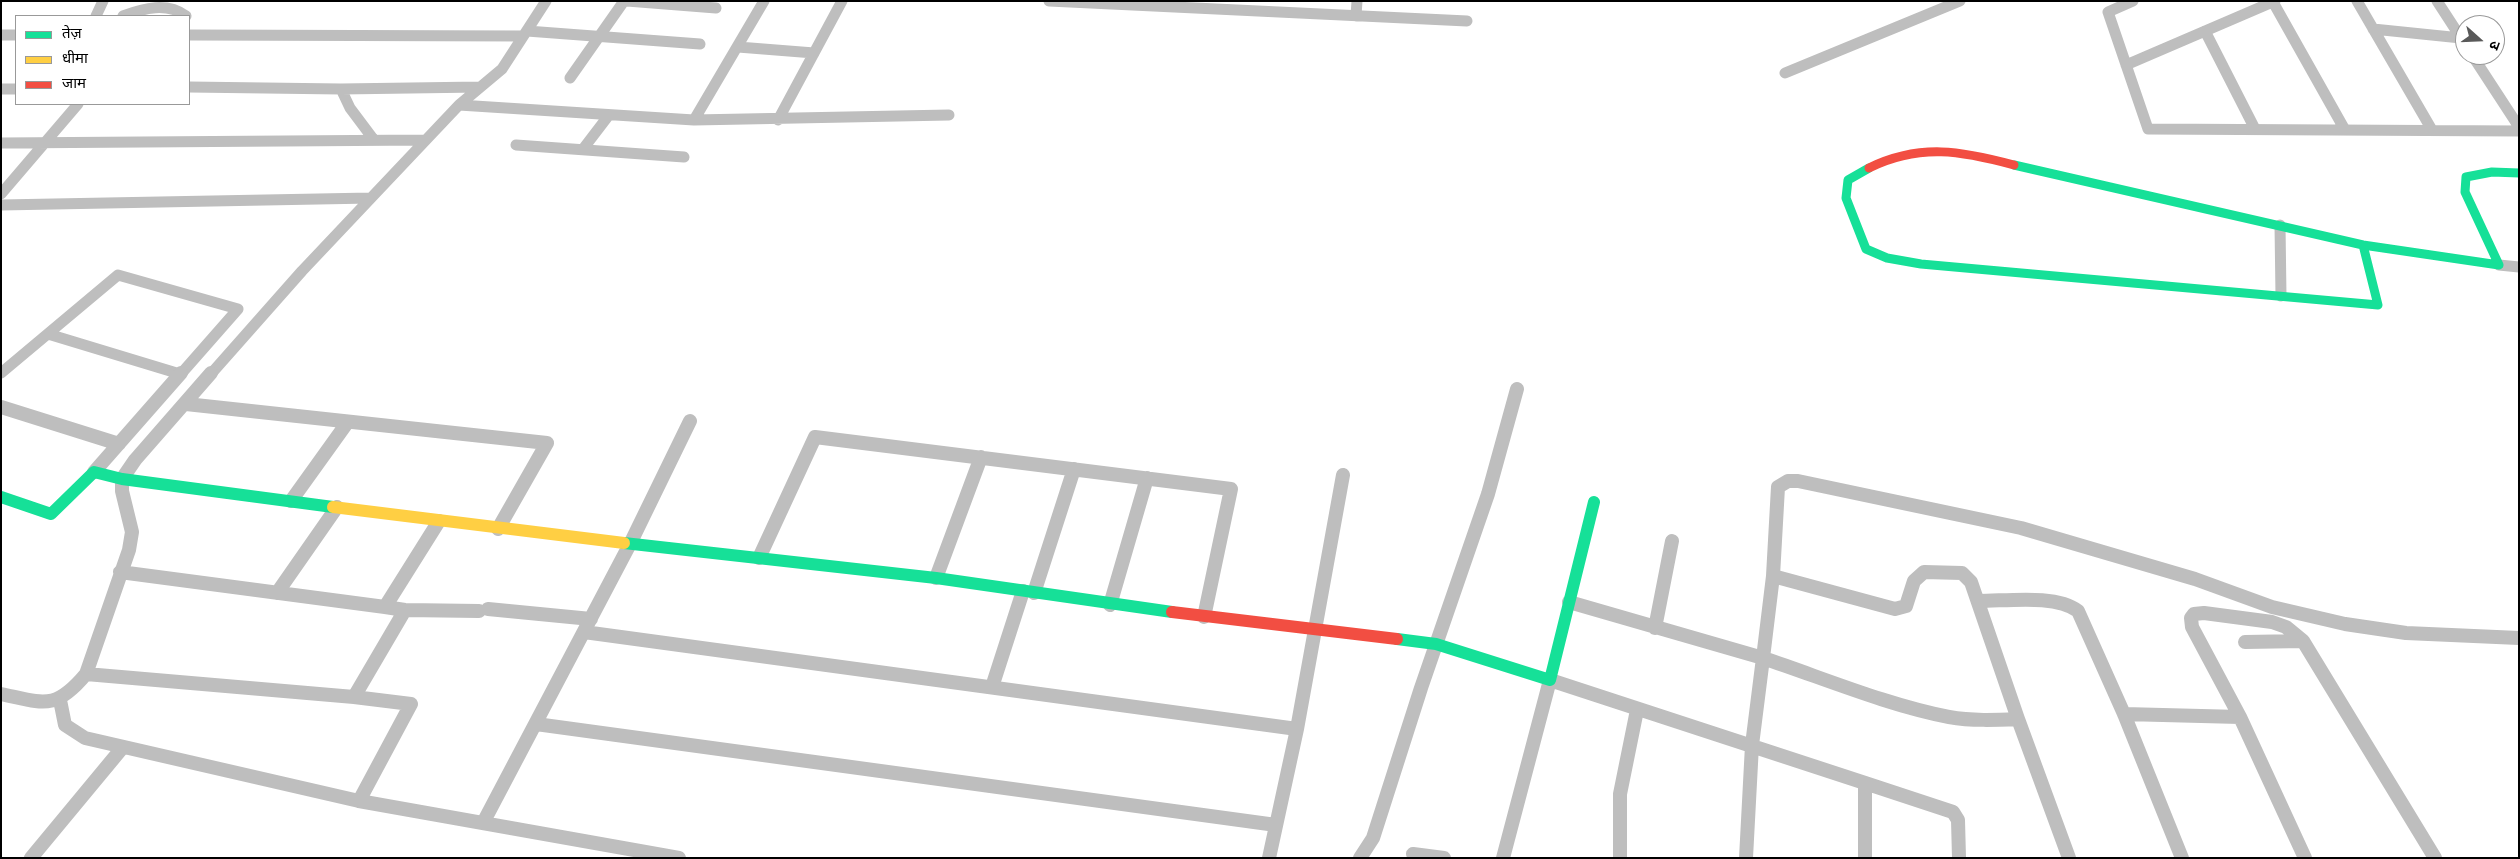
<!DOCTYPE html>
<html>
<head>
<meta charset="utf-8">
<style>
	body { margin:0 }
	#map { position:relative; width:2520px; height:859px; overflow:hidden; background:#fff; font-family:Overpass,"Noto Sans Devanagari",sans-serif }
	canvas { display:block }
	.frame { position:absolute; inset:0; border:2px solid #000; pointer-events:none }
	.legend { position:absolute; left:15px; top:15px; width:175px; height:90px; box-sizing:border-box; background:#fff; border:1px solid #999; margin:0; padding:6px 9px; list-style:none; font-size:15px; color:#000 }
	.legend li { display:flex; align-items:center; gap:10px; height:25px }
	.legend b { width:25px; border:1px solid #999 }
	.north { position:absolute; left:2455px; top:15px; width:50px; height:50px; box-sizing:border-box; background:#fff; border:1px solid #999; border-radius:50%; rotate:110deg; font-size:14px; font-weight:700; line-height:20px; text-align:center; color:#000 }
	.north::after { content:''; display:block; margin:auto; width:18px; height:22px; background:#595959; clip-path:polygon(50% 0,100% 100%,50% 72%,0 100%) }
</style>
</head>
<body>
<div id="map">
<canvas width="2520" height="859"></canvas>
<div class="frame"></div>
<ul class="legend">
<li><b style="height:6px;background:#16e098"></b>तेज़</li>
<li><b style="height:6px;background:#ffcf43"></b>धीमा</li>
<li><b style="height:6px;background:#f24e42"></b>जाम</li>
</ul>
<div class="north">उ</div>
</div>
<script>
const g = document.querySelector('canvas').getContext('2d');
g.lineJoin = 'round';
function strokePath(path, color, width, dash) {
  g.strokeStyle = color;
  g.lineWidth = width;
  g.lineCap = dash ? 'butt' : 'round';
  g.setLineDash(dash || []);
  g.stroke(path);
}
strokePath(new Path2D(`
	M546,1L502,69L459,105L694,120L949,115
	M627,1L716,8
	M1049,1L1467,21
	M2133,1L2108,12L2148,129L2519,131
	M2357,1L2432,130
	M2437,1L2463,41
	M2273,2L2345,130
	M96,16L103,1
	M123,16C144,8 167,2 186,16
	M1356,16L1357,1
	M2373,29L2461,38
	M527,31L700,44
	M2205,31L2255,129
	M1,35H16
	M189,35L523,36
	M738,47L814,53
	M2472,55L2519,127
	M2126,65L2275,1
	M1785,73L1960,1
	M570,78L624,1
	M189,87L341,89L480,87
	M1,89H16
	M341,89L350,108L374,140
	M694,120L764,1
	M778,120L842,1
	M1,143L425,140
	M516,145L684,157
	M583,149L609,115
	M1,194L78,104
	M1,205L371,198L459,105
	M2280,225L2281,296
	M2499,265L2519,267
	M48,334L180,374
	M1,373L118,275L238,309L180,375
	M210,375L302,271L371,198`), '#bebebe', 11);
strokePath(new Path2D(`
	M186,404L547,443L498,529
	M1,407L119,444
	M94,472L181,373
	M291,501L347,423
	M439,521L385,607L405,610L479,611
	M759,558L815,437L1231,489L1204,617
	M120,572L385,607
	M1924,572L1962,573L1971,582L2018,719C1995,720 1972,721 1949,717C1887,705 1823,678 1763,658L1773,576L1895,609L1906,606L1914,581Z
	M1773,576L1778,487L1788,481H1798L2021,528L2195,579L2272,607L2345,624L2406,633L2519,638
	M936,578L981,457
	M277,593L337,507
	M1034,593L1074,469
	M1979,601C2007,601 2056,594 2078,611L2124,714L2182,858
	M1569,602L1763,658
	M1110,605L1147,478
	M488,609L591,619
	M1655,628L1672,541
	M584,632L1297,729
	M2245,642L2303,641L2435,858
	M86,674L354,697
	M992,687L1023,591
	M1,694C44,703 55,711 86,674L129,550L132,532L122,491V479L135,460L211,373
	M60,700L65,725L85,738L359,801L679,858
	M2124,714L2240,717L2305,858
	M2240,717L2192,627L2191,618L2194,614L2204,613L2272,622L2286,627L2303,641
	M2018,719L2069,858
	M536,724L1276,825
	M1865,783L1953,812L1958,820L1959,858
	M359,801L411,704L354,697L405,610
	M483,823L631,542L690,421
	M1413,854L1444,858
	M31,858L123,747
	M1269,858L1297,729L1343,475
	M1360,858L1373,838L1421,688L1488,494L1517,389
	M1503,858L1550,680L1865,783V858
	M1620,858V794L1637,710
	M1746,858L1752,745L1763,658`), '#bebebe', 14);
strokePath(new Path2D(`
	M2014,165L2363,245L2499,265L2465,192L2466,177L2492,172L2519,173
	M1869,168L1848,180L1846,198L1866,249L1887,258L1921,264L2378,305L2363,245`), '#16e098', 9);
strokePath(new Path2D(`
	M1,497L51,514L94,472L122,479L333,507
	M624,543L936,578L1172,612
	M1397,639L1436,644L1550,680L1594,502`), '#16e098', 12);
strokePath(new Path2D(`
	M333,507L624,543`), '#ffcf43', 12);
strokePath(new Path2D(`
	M1869,168C1920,143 1962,151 2014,165`), '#f24e42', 9);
strokePath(new Path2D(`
	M1172,612L1397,639`), '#f24e42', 12);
</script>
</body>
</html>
